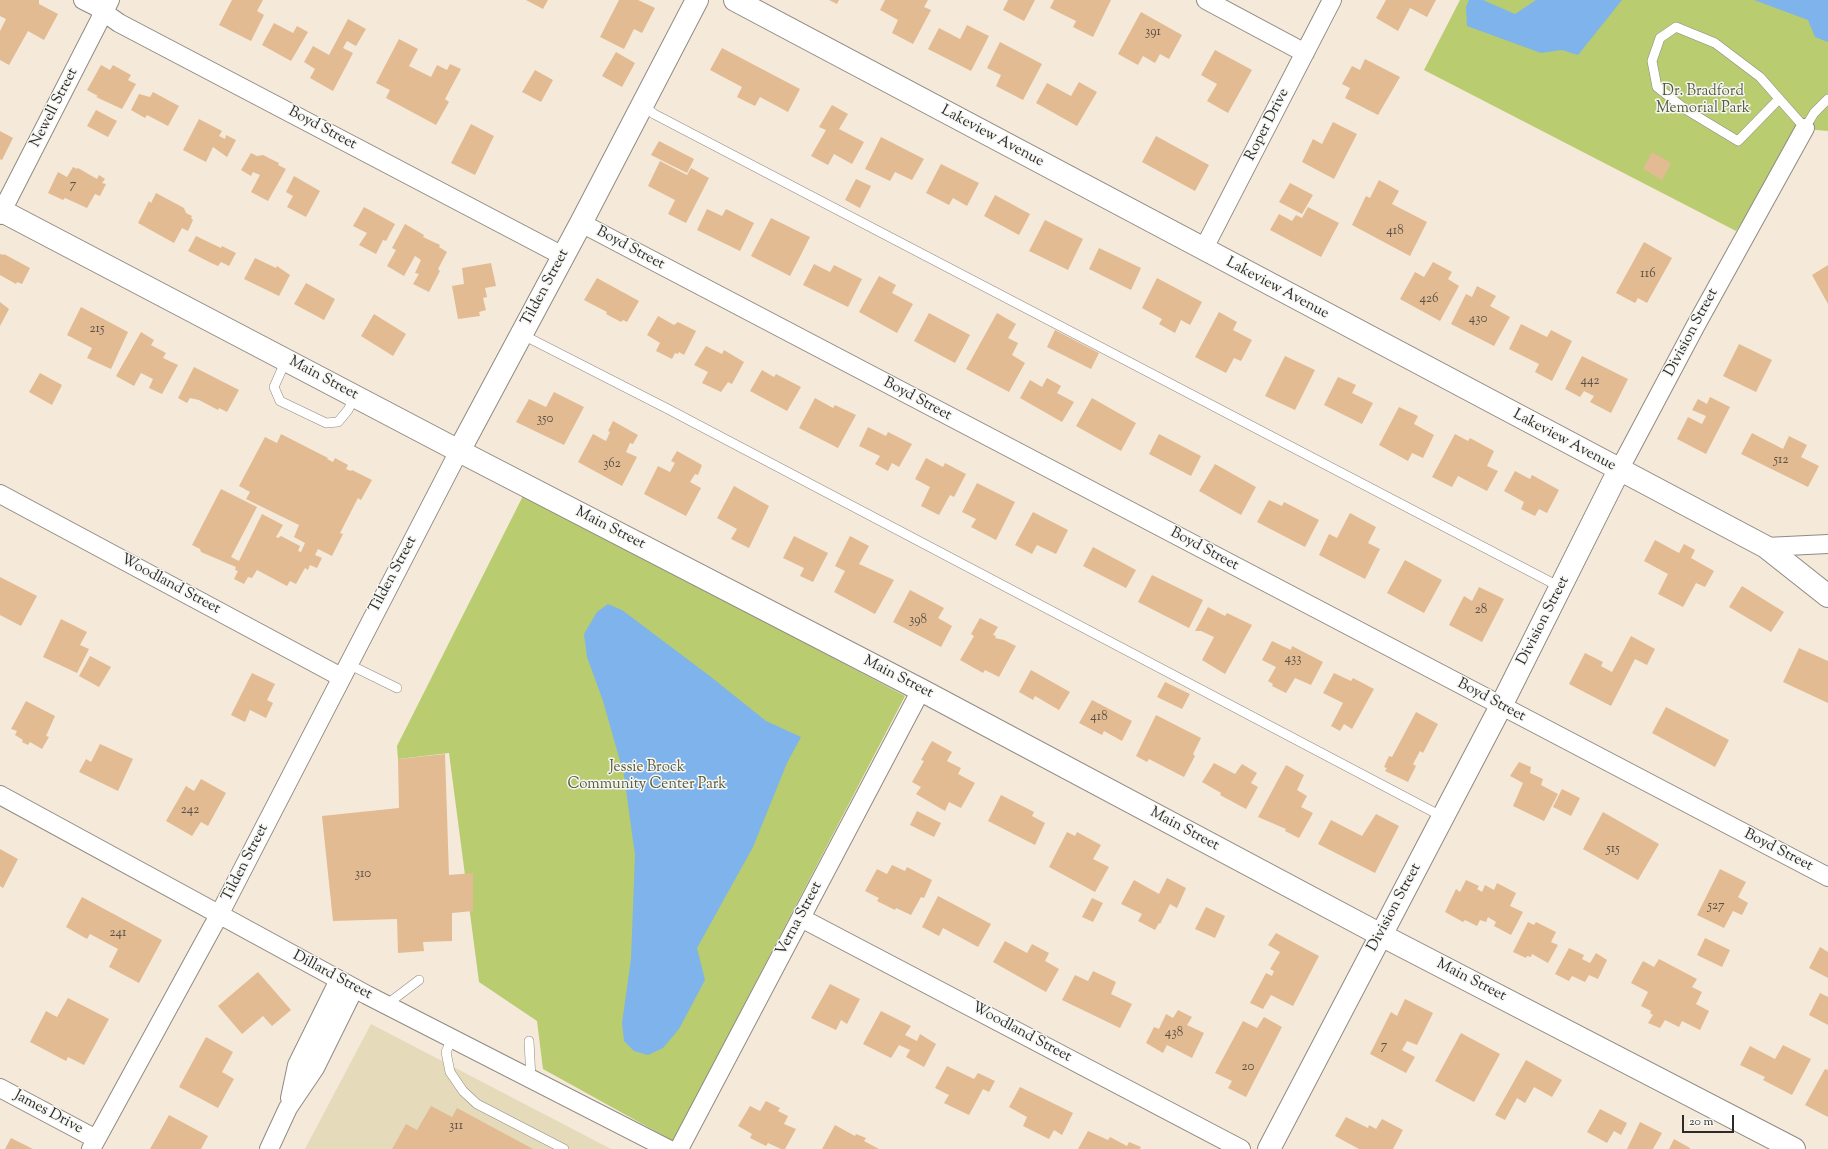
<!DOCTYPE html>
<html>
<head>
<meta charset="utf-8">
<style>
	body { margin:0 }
	#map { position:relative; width:1828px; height:1149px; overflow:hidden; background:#f5e9d9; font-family:"Sorts Mill Goudy",serif }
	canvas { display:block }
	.scale { position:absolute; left:1682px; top:1115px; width:52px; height:18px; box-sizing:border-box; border:2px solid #2b2b2b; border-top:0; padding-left:5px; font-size:12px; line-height:14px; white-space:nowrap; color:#2b2b2b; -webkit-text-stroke:3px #f6f6f2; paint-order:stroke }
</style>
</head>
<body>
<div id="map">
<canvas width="1828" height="1149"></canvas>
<div class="scale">20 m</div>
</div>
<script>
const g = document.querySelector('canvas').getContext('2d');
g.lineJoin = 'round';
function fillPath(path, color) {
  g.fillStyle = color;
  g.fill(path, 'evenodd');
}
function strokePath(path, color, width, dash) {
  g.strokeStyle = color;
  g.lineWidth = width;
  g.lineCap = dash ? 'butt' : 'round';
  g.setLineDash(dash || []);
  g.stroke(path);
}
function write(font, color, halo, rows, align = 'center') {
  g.font = font + ' "Sorts Mill Goudy",serif';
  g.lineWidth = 3;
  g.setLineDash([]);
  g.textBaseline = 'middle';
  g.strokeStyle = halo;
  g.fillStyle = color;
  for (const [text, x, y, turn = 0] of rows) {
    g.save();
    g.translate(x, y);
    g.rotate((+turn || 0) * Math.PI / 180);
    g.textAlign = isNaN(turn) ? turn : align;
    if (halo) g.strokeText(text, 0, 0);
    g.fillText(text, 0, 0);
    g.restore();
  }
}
fillPath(new Path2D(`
	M371,1024L611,1149H305Z`), '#e5dbba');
fillPath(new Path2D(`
	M1460,0H1828V131L1805,129L1736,231L1424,70Z
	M524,494L905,696L673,1141L543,1069L537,1021L479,982L449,753L398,759L397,746Z`), '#b9cc6f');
fillPath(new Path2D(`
	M1469,0H1483L1515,14L1536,0H1622L1578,55L1562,50L1541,53L1467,26L1466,7Z
	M1754,0H1828V42L1815,37L1808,20Z
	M608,604L622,610L711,677L766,721L801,737L787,763L753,847L697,948L705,980L679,1029L663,1048L648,1055L634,1051L624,1041L622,1023L631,959L635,855L624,775L603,701L587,657L584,634L597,612Z`), '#7eb3ec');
fillPath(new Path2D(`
	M0,0H39V4L58,14L44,40L28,31L9,65L0,60V31L6,19L0,16Z
	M232,0H263L257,11L264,15L251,41L219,25Z
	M526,0H548L543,9Z
	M619,0H638L655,8L642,33L634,29L624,49L600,37Z
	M829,0H839L837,4Z
	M885,0H928L924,7L931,10L913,44L892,33L898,20L880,10Z
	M1008,0H1035L1024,21L1003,10Z
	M1054,0H1111L1093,37L1073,27L1076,21L1050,8Z
	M1386,0H1436L1427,17L1410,8L1398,31L1376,18Z
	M1141,12L1182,35L1169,59L1160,54L1155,63L1143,56L1138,65L1118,54Z
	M348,19L366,29L356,46L347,41L343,48L353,53L333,91L310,78L315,69L304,62L313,46L329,55Z
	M274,23L293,33L297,26L308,32L291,61L262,45Z
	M967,25L989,36L971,71L928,49L939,28L960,39Z
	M399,39L418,49L409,66L431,77L437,65L447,70L450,64L461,69L445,99L449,102L436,125L386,98L390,90L376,83Z
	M1000,42L1042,64L1023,100L996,86L1001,75L987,68Z
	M722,48L800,89L788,112L760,97L755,106L737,97L742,87L710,70Z
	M1215,50L1252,70L1228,113L1207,101L1217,84L1201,75Z
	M616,52L635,63L622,87L602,76Z
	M1365,59L1400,77L1378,115L1345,98L1350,88L1342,84L1352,66L1360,70Z
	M101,65L110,70L113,65L131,75L128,80L136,84L122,109L96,97L98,96L87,90Z
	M535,70L553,80L541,102L522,92Z
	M1079,82L1097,92L1077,126L1036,103L1047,83L1071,96Z
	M153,92L179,106L168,126L147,115L145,118L131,110L139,94L150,97Z
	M832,105L848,114L839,129L864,142L852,164L834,154L828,165L811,156L826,130L819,127Z
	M96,110L117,121L108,137L87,126Z
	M199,119L222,131L219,136L225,139L226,135L236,140L227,157L213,147L206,162L183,150Z
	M1333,122L1357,134L1334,179L1302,162L1313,139L1322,144Z
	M471,124L494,136L475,175L451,163Z
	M0,131L13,138L2,160L0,159Z
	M1156,136L1209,165L1195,191L1142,162Z
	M881,137L924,159L912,180L895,172L890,181L865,169Z
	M659,141L694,159L687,173L651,155Z
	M1652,152L1671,163L1662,180L1643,169Z
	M251,153L257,156L263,155L279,163L278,165L286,169L268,201L251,192L260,175L253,172L251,176L241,170Z
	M660,161L687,175L691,168L709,178L686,223L668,214L675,200L648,186Z
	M941,164L979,183L967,206L953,198L949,205L926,193Z
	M73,167L77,169L78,168L97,179L99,175L105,179L102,183L106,184L100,196L95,194L87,208L65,198L63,200L48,193L58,172L67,177Z
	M294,176L320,191L306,217L287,207L293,196L286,192Z
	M856,179L871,186L860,208L845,200Z
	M1379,180L1399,191L1392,204L1427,222L1410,256L1352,225L1366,196L1370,198Z
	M1290,183L1313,195L1302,214L1279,202Z
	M156,193L184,208L186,213L192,216L191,218L193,220L188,231L182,228L174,243L138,223L149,201L151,203Z
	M995,195L1030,214L1019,235L984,216Z
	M364,207L395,224L386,241L383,240L376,254L359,245L367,233L353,226Z
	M1308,207L1339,223L1321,257L1270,230L1279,214L1292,221L1296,215L1302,218Z
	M707,209L722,216L726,209L754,223L740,251L697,230Z
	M771,218L810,237L790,276L751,256Z
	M1045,220L1083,239L1068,270L1029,251Z
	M405,224L424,235L423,237L440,245L439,247L447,252L438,269L440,271L429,292L413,284L419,274L415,273L421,260L415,256L404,276L387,266L396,250L392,248Z
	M196,236L221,248L222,246L236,253L229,266L221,262L218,266L211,263L188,251Z
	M1644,242L1672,258L1647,303L1638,298L1635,303L1616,293Z
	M1099,248L1141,268L1131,290L1089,269Z
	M0,254L4,255V254L30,268L22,284L17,282L16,284L0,275Z
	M255,258L276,268L277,266L290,275L279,296L244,279Z
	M1433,262L1452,272L1448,279L1459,286L1440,321L1400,299L1415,272L1424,277Z
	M491,263L496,286L485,288L487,297L483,298L486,310L479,312L480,316L458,319L452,286L464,284L462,268Z
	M814,264L830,272L834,265L862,279L848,307L803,285Z
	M1828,265V304L1812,275Z
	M879,276L896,285L892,293L913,304L897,333L859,312Z
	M597,278L639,301L627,322L623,320L621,322L606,314L607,312L584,300Z
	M1157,278L1202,302L1190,325L1181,320L1175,333L1159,324L1162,319L1142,308Z
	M306,283L335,299L324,320L294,304Z
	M1477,286L1496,296L1490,306L1510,317L1494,346L1451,324L1466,294L1472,297Z
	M0,302L9,309L0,326Z
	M81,307L128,332L111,369L87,358L92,348L67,335Z
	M1219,312L1237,322L1233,330L1252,340L1241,361L1234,358L1226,373L1195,357Z
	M929,313L970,335L955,363L914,341Z
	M997,313L1016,324L1008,338L1018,343L1012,355L1025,363L1009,392L966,369Z
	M374,314L406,334L393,356L361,336Z
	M658,316L674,325L678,322L696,331L684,355L679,352L678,354L675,353L672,359L656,351L660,343L647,335Z
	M1521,324L1547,337L1551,330L1572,341L1552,381L1535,372L1539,364L1509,349Z
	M1055,330L1099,353L1091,369L1047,347Z
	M141,332L154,340L151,345L166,353L163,358L178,365L162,394L149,388L153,379L141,373L134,386L116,376Z
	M1739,344L1772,360L1756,392L1723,376Z
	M706,346L722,354L724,350L744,362L732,384L728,382L721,392L702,383L708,372L694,365Z
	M1285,356L1315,370L1295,410L1265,396Z
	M1582,356L1628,379L1611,413L1590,402L1594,396L1584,391L1580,397L1565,389Z
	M194,367L239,390L227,412L219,408L218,410L199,400L190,398L187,403L178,398Z
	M762,370L774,377L776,374L801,387L787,411L750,391Z
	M40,373L62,385L52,405L29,392Z
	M1338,377L1356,385L1352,393L1373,403L1362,424L1324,405Z
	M1047,378L1061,386L1057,393L1074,402L1062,422L1020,398L1030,380L1042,387Z
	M554,392L584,407L564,445L516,422L529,399L546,407Z
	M1710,397L1730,407L1706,454L1677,439L1688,417L1702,424L1706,416L1692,410L1698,399L1707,404Z
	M815,398L833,408L835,405L856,415L838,448L799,428Z
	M1092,398L1136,423L1121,451L1076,426Z
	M1399,407L1418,416L1414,424L1434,435L1423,458L1412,453L1408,461L1379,445Z
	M613,421L638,435L633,444L630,443L626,452L637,457L622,486L578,462L593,434L606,441L610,432L608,431Z
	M868,427L886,436L888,432L912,444L899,467L892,463L888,471L875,464L880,456L859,446Z
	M1752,433L1783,449L1789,436L1807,445L1801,457L1819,466L1808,487L1741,454Z
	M281,434L328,458L327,459L333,462L335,458L348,465L346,469L351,471L352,470L372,480L361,500L358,498L340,533L343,534L332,556L318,549L315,555L322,558L317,568L310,565L308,570L305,568L296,584L290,581L287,586L257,570L252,578L248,577L244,584L234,579L238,571L235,570L236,567L201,552L200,549L192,545L221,489L257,507L231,557L239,561L262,514L283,525L276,537L278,538L281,536L300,546L298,551L301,552L305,543L294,537L299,525L246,499L250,492L239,486L265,437L277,443Z
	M1159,434L1201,456L1191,476L1149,454Z
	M1455,434L1468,441L1470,438L1494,451L1487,466L1498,471L1487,491L1458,476L1452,487L1432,477Z
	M677,451L702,465L698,475L695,474L690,482L701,488L686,516L644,494L658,466L670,472L675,463L671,461Z
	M926,458L943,467L945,463L966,474L954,497L950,495L939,515L921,506L930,487L915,479Z
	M1215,464L1256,487L1241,515L1199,491Z
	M1515,471L1530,479L1532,475L1559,490L1547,513L1539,509L1535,516L1521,509L1524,502L1504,491Z
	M977,483L1015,502L996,540L971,527L976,519L962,512Z
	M734,486L769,506L749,548L731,539L737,529L717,518Z
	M1269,500L1282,506L1284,502L1319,520L1305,547L1257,522Z
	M1033,512L1068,530L1056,554L1037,545L1032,554L1015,545Z
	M1350,513L1376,527L1368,543L1380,549L1365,579L1319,555L1329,534L1337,538Z
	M794,536L828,553L813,582L800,576L804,568L783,558Z
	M850,536L869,546L859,564L894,580L875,614L834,592L845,571L835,566Z
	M1655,540L1679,553L1684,544L1695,550L1691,558L1714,571L1705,587L1696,583L1683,607L1658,594L1668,574L1644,561Z
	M1093,547L1136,570L1126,588L1083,566Z
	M1405,560L1442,580L1424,613L1387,593Z
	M1152,575L1203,600L1189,628L1138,602Z
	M0,577L37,596L21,626L0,615Z
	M1742,586L1784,612L1771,632L1729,607Z
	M1479,587L1504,599L1482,642L1449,625L1464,596L1472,601Z
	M910,590L944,608L938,618L952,626L941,647L893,622Z
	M1208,607L1225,616L1227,613L1252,625L1225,674L1202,660L1214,637L1201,631H1195Z
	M980,618L998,627L993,635L996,636L995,638L1004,640L1016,646L999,677L985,670L983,673L960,660L974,636L971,634Z
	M61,619L87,632L80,645L89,649L77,673L43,657Z
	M1631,636L1655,649L1647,665L1635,659L1611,706L1569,684L1585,653L1603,662L1601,666L1612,672Z
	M1272,641L1291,650L1292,646L1323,662L1311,685L1295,678L1286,693L1272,686L1273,684L1268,681L1276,667L1262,660Z
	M1799,648L1828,661V703L1783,682Z
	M90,656L111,667L99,687L79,676Z
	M1031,670L1070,692L1059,710L1035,696L1033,700L1019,692Z
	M252,673L275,684L267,700L273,703L266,718L250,710L245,722L231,715Z
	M1334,673L1351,681L1353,678L1374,689L1352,729L1344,724L1340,731L1331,726L1343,703L1323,693Z
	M1165,682L1190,694L1182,709L1157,697Z
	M1092,700L1132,721L1122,741L1104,731L1102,735L1079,723Z
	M26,701L55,716L46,736L49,737L42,749L30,742L28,745L22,742L23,740L15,735L17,731L11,729Z
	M1666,707L1729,740L1715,767L1652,733Z
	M1416,712L1438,724L1423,753L1420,751L1413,764L1416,766L1408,782L1385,771L1387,768L1384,767L1389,756L1392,757Z
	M1156,715L1201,738L1193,754L1195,756L1184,777L1149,759L1147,762L1136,756Z
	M932,741L952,752L947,761L961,768L958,774L975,783L961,808L949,802L945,811L916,794L921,787L912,782L924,761L921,760Z
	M100,744L133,759L118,791L79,772L86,759L91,762Z
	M445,754L449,875L473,873V911L452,913V941L423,942L424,951L398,953L397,919L333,921L322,816L399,808L398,759Z
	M1519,762L1531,767L1530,773L1543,779L1541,785L1558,794L1544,821L1513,806L1523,783L1510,776Z
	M1214,763L1235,774L1242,764L1257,773L1251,783L1258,787L1246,809L1220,795L1221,793L1202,782Z
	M1286,765L1304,775L1297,790L1307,796L1301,807L1313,813L1299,838L1285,831L1286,829L1258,817Z
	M201,779L226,793L208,826L201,822L192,836L166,821L186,786L194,791Z
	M1562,789L1580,798L1571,816L1553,807Z
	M1001,795L1034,812L1032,816L1045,823L1035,845L988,821Z
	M917,811L941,823L934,837L910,825Z
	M1603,812L1659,844L1638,880L1583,849Z
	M1376,814L1399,826L1375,873L1318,844L1331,820L1362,836Z
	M1067,832L1075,836L1077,832L1101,845L1093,859L1109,867L1095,892L1049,867Z
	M0,849L18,859L3,888L0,886Z
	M892,865L905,871L907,867L932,880L924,898L921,897L911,915L896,908L895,910L877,901L879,898L865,891L877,869L887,874Z
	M1720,869L1746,882L1738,897L1748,903L1742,915L1733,911L1724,928L1697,915Z
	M1167,878L1186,888L1177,908L1170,904L1160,924L1159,923L1155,930L1138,921L1142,914L1121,904L1134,880L1159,894Z
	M1466,880L1479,886L1477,889L1482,892L1485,885L1494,890L1497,883L1516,893L1510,906L1523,912L1511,935L1494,926L1496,922L1488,917L1486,922L1480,920L1477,926L1465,920L1463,922L1445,912L1456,889L1460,892Z
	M938,896L991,924L978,947L943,928L939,936L922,927Z
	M82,897L162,940L139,983L109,967L118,949L90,934L87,939L66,927Z
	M1092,898L1103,903L1093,922L1082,917Z
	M1206,907L1225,916L1215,938L1195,929Z
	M1528,922L1534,925L1536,922L1556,932L1551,942L1558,945L1548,963L1532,954L1531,957L1527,956L1526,958L1513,952Z
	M1276,933L1319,956L1293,1006L1271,995L1263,1009L1250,1003L1266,973L1272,976L1274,971L1270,969L1280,952L1268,945Z
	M1705,938L1730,950L1722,967L1697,955Z
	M1005,941L1027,953L1032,944L1049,953L1045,961L1059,969L1046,992L993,962Z
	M1820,947L1828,952V978L1809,968Z
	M1569,948L1584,955L1582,959L1590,963L1596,953L1607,960L1598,979L1589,975L1585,982L1572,976L1569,981L1555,974Z
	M1659,959L1697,979L1692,987L1702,992L1696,1004L1709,1011L1700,1030L1682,1021L1679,1027L1665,1020L1660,1028L1648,1023L1653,1015L1650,1013L1651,1011L1641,1006L1648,992L1631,983L1643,961L1654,967Z
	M1093,971L1116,982L1111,994L1132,1004L1120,1028L1062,1000L1075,975L1088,981Z
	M258,972L291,1010L272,1026L263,1016L242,1034L218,1006Z
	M830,984L860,999L847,1024L841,1020L836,1030L811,1018Z
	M1820,993L1828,997V1025L1809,1015Z
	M68,998L109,1019L84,1065L68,1057L66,1061L30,1042L46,1011L57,1017Z
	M1405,999L1433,1013L1417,1045L1407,1041L1402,1050L1415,1057L1406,1073L1370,1054L1391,1012L1397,1016Z
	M1178,1010L1192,1017L1187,1025L1204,1033L1192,1058L1167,1045L1163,1053L1146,1043L1154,1027L1159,1029L1166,1014L1173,1018Z
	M881,1011L911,1026L905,1035L917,1041L920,1034L936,1044L924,1067L906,1057L910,1050L899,1045L891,1058L863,1044Z
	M1264,1017L1282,1027L1246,1097L1228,1088L1232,1081L1215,1073L1243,1021L1257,1028Z
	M1461,1033L1500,1054L1474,1102L1435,1081Z
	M206,1037L233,1052L222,1072L234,1079L218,1108L179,1087Z
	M1783,1045L1811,1059L1792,1095L1763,1080L1765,1077L1740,1065L1750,1046L1775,1059Z
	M1526,1060L1562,1080L1552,1097L1534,1087L1525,1103L1517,1098L1505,1120L1495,1115Z
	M947,1066L974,1079L978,1073L995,1081L989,1092L983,1089L969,1115L944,1103L949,1095L935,1088Z
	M1825,1069L1828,1070V1117L1805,1105Z
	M1020,1087L1073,1113L1062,1135L1054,1130L1049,1139L1023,1126L1027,1117L1009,1107Z
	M766,1101L780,1108L778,1111L788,1116L784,1124L796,1129L785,1149H781L768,1143L766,1146L750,1138L752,1134L738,1126L750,1106L760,1111Z
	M431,1106L452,1117L457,1108L533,1149H392L406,1124L417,1130Z
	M1600,1109L1627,1123L1621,1135L1614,1131L1607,1143L1587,1132Z
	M169,1115L208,1136L201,1149H150Z
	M1346,1117L1368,1128L1369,1125L1376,1129L1382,1119L1403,1130L1393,1149H1359L1335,1136Z
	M1640,1122L1662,1133L1653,1149H1627Z
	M835,1125L855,1136L856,1134L866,1138L864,1141L879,1149H822Z
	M1088,1131L1108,1140L1110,1137L1127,1146L1129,1142L1141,1147L1140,1149H1078Z
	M11,1138L33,1149H5Z
	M1674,1139L1690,1148V1149H1669Z`), '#e2bb93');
const lane = new Path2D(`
	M1779,99L1738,141L1685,109L1657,87L1652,61L1660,38L1676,27L1715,43L1760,77L1805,128L1814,113L1828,99
	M643,106L654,114L1560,587
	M521,334L666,408L1443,817
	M286,360L274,387L280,401L326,423L338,422L348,410L355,396
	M348,664L397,688
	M386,1005L419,980
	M452,1039L446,1052L450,1072L463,1091L477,1104L564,1149
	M529,1041L531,1079`);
const street = new Path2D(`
	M83,0L95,6L119,23L563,256
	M1206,0L1305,53
	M0,215L110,0
	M581,223L1828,877
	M1203,250L1332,0
	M1619,470L1696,325L1805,128
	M0,494L341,677
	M1766,547L1828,544
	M0,795L367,995L668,1149
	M801,918L1241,1149
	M0,1088L96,1139
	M290,1098L297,1065L339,980
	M91,1149L219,915L459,451
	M269,1149L288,1108L315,1068L354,989
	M679,1149L921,690`);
const secondary = new Path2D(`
	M735,0L1766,547L1828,596
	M0,210L459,451L921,690L1381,935L1794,1149
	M459,451L581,223L697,0
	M1269,1149L1501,706L1619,470`);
strokePath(lane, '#908a82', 10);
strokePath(street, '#908a82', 20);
strokePath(secondary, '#908a82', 24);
strokePath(lane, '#fff', 9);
strokePath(street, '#fff', 18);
strokePath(secondary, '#fff', 22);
write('13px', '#594f45', null, [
	["391",1153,33],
	["7",73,186],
	["418",1395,232],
	["116",1648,275],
	["426",1429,300],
	["430",1478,320],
	["215",97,330],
	["442",1590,382],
	["350",545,420],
	["512",1781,461],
	["362",612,465],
	["28",1481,611],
	["398",918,621],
	["433",1293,660],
	["418",1099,718],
	["242",190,811],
	["515",1613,850],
	["310",363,875],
	["527",1716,907],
	["241",118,934],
	["438",1174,1034],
	["7",1384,1047],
	["20",1248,1068],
	["311",456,1127]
]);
write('15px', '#565b3f', '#f6f6f2', [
	["Dr. Bradford",1703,92],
	["Memorial Park",1703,109],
	["Jessie Brock",647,768],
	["Community Center Park",647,785]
]);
write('15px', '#2b2b2b', '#f6f6f2', [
	["Newell Street",55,108,-63],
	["Roper Drive",1268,125,-63],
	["Boyd Street",322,129,28],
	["Lakeview Avenue",992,137,28],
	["Boyd Street",630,249,28],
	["Tilden Street",546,288,-62],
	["Lakeview Avenue",1277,289,28],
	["Division Street",1692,333,-62],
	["Main Street",323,379,28],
	["Boyd Street",917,400,28],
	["Lakeview Avenue",1564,441,28],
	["Main Street",610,529,27],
	["Boyd Street",1204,550,28],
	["Tilden Street",394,575,-62],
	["Woodland Street",170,585,28],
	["Division Street",1544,621,-63],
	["Main Street",898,678,27],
	["Boyd Street",1491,701,28],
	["Main Street",1184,830,28],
	["Boyd Street",1778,851,27],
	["Tilden Street",246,863,-63],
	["Division Street",1395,908,-62],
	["Verna Street",800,919,-62],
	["Dillard Street",332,976,28],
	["Main Street",1471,981,27],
	["Woodland Street",1021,1033,28],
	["James Drive",48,1113,28]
]);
</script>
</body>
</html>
